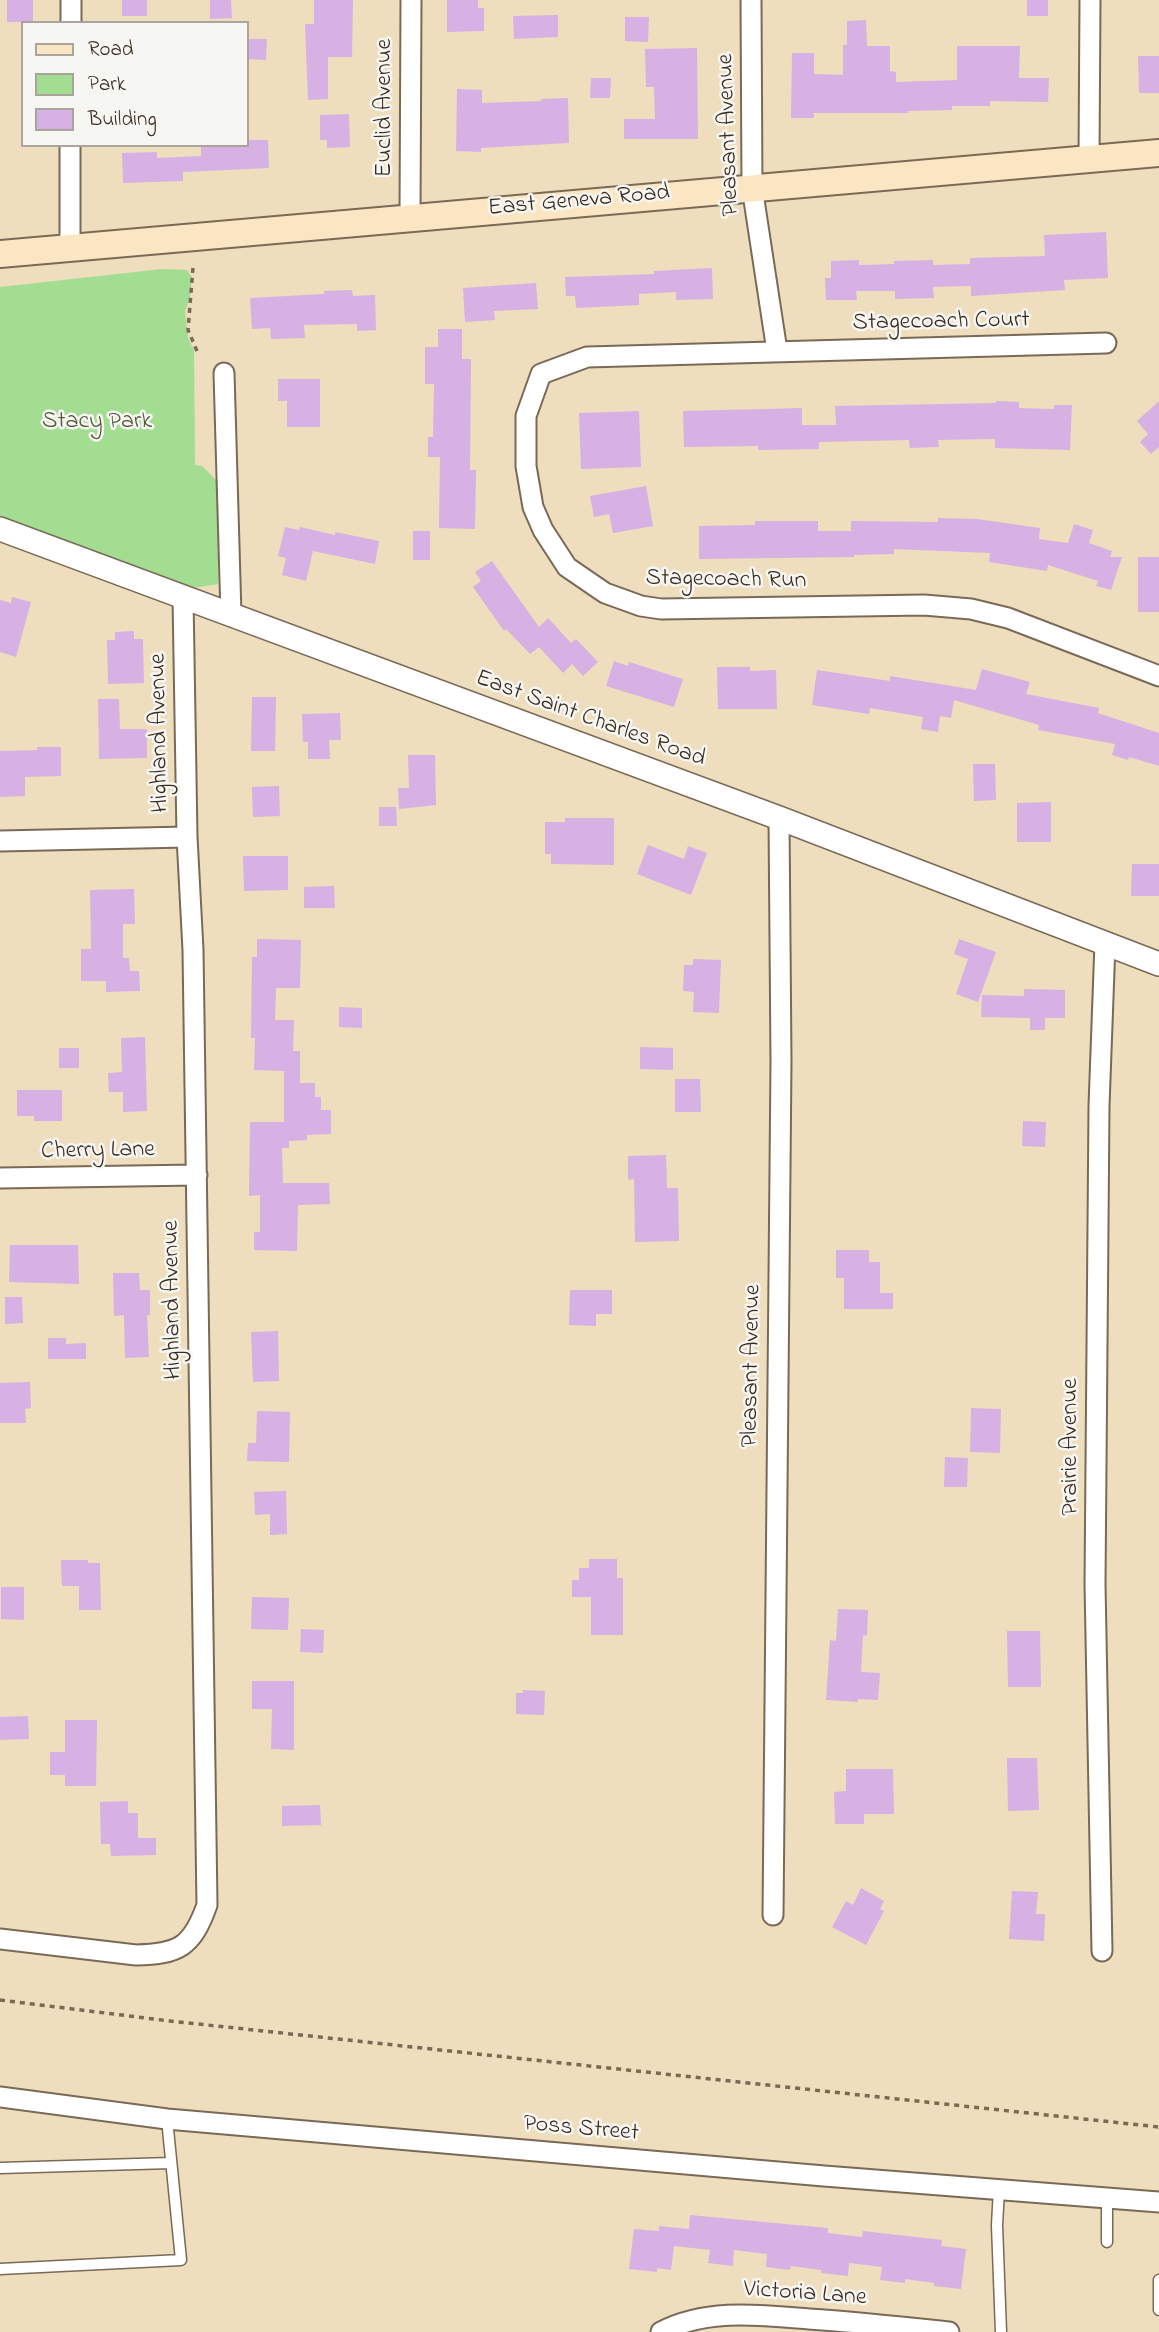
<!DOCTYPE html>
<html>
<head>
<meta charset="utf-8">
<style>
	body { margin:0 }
	#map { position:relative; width:1159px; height:2332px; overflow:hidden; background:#eedebd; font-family:"Indie Flower",sans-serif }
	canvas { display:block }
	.legend { position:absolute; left:21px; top:21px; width:228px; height:126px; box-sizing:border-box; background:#f6f6f2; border:2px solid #aba49d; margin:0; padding:9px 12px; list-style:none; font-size:21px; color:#3b2a1e }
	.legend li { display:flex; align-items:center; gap:14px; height:35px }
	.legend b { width:35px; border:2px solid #aba49d }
</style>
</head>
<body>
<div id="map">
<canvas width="1159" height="2332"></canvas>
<ul class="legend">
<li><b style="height:9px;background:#fbe6c4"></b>Road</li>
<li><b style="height:19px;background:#a2dd91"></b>Park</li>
<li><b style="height:19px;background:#d7b0e4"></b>Building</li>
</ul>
</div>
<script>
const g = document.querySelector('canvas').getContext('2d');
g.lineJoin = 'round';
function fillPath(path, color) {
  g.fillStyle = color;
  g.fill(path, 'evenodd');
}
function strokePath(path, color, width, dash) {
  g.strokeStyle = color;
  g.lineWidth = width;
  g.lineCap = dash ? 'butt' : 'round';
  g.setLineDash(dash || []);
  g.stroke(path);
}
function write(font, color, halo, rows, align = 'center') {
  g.font = font + ' "Indie Flower",sans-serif';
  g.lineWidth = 5;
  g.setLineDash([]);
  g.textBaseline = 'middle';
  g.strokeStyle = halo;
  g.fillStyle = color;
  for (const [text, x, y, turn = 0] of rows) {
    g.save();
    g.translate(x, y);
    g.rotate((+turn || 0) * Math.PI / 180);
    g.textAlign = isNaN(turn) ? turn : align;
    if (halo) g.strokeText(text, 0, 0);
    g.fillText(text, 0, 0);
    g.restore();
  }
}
fillPath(new Path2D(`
	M162,269L187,270L192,277L190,298L185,311L188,338L194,350L195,465L202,466L219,483L218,584L194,588L0,516V287Z`), '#a2dd91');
fillPath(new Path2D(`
	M7,0H33V22H7Z
	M122,0H147V16H122Z
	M210,0H231L232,18L210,19Z
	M314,0H353L352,57H328V99L308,100L305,24H314Z
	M447,0H478V8H484V31L447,32Z
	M1027,0H1048V16H1027Z
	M558,15V37L514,39L513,16Z
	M625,17H649L648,42L625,41Z
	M866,20L867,46H890V71L896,72V82L957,80V46H1020L1019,78H1049L1048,102L990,101V106H952V110L908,111V113H814V118H791L792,53H814V74L843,75V45H847V21Z
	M247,39H267L266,60L247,59Z
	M697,48L698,139H624V119H655L654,87H646L645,49Z
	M1138,56H1159V93H1139Z
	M591,78H611L610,98H590Z
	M457,89L482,90V103L541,101V99L568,98L569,143L481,148V152L456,151Z
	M349,114L350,147L327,148V140H320V115Z
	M247,140H268L269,168L183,172V181L123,183L122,153L157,152V158L201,156V145H247Z
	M1106,232L1108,278L1064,280L1065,290L971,296V286L933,287L934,298L895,299V291H856L857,300H826L825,278H831V261L859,260V265L894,264V261L933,260V265L970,264V258L1045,256L1044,235Z
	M712,268L713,299L676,300V292L639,294V305L576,308L575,296H566L565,277L654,274V271Z
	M536,283L538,309L494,311L495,320L465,322L463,288Z
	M352,290L353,296L375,295L376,330L357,331V324L304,325L305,338L271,339L270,328L252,329L250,298L324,294V291Z
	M438,329H462V359H471L470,470H476L475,529L439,528L440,457H428V437H433L434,384H425V347H438Z
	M278,379H320V427H287V401H278Z
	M996,401L1019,402V408L1054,409V405H1072L1070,450L995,448V439L938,440L939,447L910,448L909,440L819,442V449L758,450V446L684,447L683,411L802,408V425H836L835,406L996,403Z
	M1159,401V447L1151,454L1140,442L1148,434L1137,421Z
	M639,411L641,467L581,469L579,413Z
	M646,486L653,526L613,533L609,514L594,517L590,496Z
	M938,518L977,519L1040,528L1039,539L1068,543L1074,524L1093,530L1089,543L1112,551L1110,557H1122L1111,590L1096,586L1098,581L1048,565L1047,571L989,562L990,553L894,549V554L854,555V557L699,559V526L755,525V521H818V531H851V521L938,522Z
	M285,527L299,530L300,527L335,535V532L379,541L375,564L313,551L306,581L282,575L286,558L278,556Z
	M413,531H430V560H413Z
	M1138,557H1159V612H1138Z
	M492,561L539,627L548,618L571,643L576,639L598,662L583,676L572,664L563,673L539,647L530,654L506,629L504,631L473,587L481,581L475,572Z
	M12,597L31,602L16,657L0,652V600L11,603Z
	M134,631V639H143L144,683L108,684L107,640H115V632Z
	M614,661L628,666L629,662L683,679L674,707L606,686Z
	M717,667H750V671L776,670L777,709H718Z
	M982,669L1030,682L1026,694L1099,708L1098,713L1159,733V766L1129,757L1128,760L1112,755L1115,744L1038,730L1039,725L954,700L951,718L940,716L938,732L921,729L923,717L870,708L869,714L812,705L817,670L890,681V676L976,690Z
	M252,697H276L275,751H251Z
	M98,699H119L120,729H147V758L99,759Z
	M340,713L341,740H329L330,759H308V742H303L302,714Z
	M37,747H61V776L25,777V796L0,797V751L37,750Z
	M408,755H435L436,805L399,809L398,788H409Z
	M973,764H995L996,800L974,801Z
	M279,786L280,816L253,817L252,787Z
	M1051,802V842H1017V803Z
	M379,807H396L397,826H379Z
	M565,818H614V865L551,864V854H545V822H565Z
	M648,845L684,859L688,846L707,853L691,895L637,874Z
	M243,856H288V890L244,891Z
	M1132,864H1159V896H1131Z
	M334,886L335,908H304V887Z
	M134,889L135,924H123V958H129L130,971H139L140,991L106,992V981H81V949H91L90,890Z
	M257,939L301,940L300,988H276L275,1020H294L293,1051H300V1083H315V1097H321V1110H331V1134L307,1135V1140L289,1141V1148H282L283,1183H329L330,1204L298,1205L297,1251L254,1250V1232H260V1195L249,1196L250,1122H284V1071L254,1070L255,1038H251L252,957H257Z
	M959,939L996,952L978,1002L956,994L968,959L954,954Z
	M693,959L721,960L719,1013L693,1012L694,992L683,991L684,965H693Z
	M1024,989L1065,990V1018H1045V1030H1030V1018L981,1017L982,995L1024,996Z
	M339,1007L362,1008V1028L339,1027Z
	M145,1037L147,1111L123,1112V1092H109L108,1073L122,1072L121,1038Z
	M640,1047L673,1048V1070L640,1069Z
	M59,1048H79V1068H59Z
	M675,1079H700L701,1112H675Z
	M17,1090H62V1121H34V1116H17Z
	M1023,1121L1046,1122L1045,1147L1022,1146Z
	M666,1155L667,1188H678L679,1241L635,1242L634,1179L628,1180V1156Z
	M10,1245H78L79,1284L9,1282Z
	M836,1250H869V1262H880V1293H893V1309H844V1278H836Z
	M113,1273H139L140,1290H150V1315H147L149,1357L125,1358L124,1315L114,1316Z
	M570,1290H612V1314H596V1326L569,1325Z
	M5,1297H22L23,1323L5,1324Z
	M278,1331L279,1381L253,1382L251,1332Z
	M48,1338H66V1344L86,1343V1359H48Z
	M30,1382L31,1408L25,1409L26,1423H0V1383Z
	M971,1408L1001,1409L1000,1453L970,1452Z
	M257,1411L290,1412L289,1462L247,1461L248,1443H256Z
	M945,1457L968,1458L967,1487H944Z
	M286,1491L287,1534L270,1535V1514L255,1515L254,1492Z
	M589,1559H617V1578H623V1635H591V1597H572V1580H579V1568H589Z
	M61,1560H88V1563H100L101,1610H79V1586H62Z
	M1,1587H24V1620L1,1619Z
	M252,1597L289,1598L288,1630L251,1629Z
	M838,1609L868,1610L867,1636L863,1635L861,1672L880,1673L878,1700L858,1699V1702L826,1700L830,1640L836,1641Z
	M301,1629L324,1630L323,1653L300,1652Z
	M1007,1631H1040L1041,1687H1008Z
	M252,1681H294V1750L271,1749L272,1709H252Z
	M523,1690L545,1691L544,1715L516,1714V1693H523Z
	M28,1716L29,1739L0,1740V1717Z
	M65,1720H97L96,1786H65V1775H50V1752H65Z
	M1007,1758H1037L1039,1810L1008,1811Z
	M846,1769H893L894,1814H864V1824H835L834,1792L846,1791Z
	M128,1801V1813H138V1838H156V1855L111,1856L110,1844H101L100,1802Z
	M320,1805L321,1825L282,1826V1806Z
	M861,1888L884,1901L880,1909L884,1911L866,1945L832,1927L846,1901L853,1905Z
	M1012,1891L1038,1892L1036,1914H1045L1044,1941L1009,1939Z
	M690,2215L828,2228V2233L862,2237L863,2231L942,2240L941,2246L966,2249L961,2289L934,2286V2283L905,2279V2283L880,2280L882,2267L849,2263L848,2276L821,2273V2270L791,2266L790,2270L766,2267L767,2254L734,2250L733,2266L708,2263L710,2250L674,2246L671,2270L657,2268V2272L629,2269L634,2229L659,2231V2226L689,2229Z`), '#d7b0e4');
const service = new Path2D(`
	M0,2168L171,2163
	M999,2189L997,2225L1001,2332
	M1107,2242V2198
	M0,2269L181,2260L167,2119
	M1159,2280V2310`);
const minor = new Path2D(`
	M751,0L752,187L777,351
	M71,23V0
	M1089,159L1090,0
	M410,217L411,0
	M70,247V145
	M1106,343L587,357L541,374L526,416V466L533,507L543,530L567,567L605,593L641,606L661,609L924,605L971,609L1008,618L1159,676
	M224,373L231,615
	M0,841L187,837
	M0,1178L197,1175
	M773,1915L781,1062L779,818
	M0,1939L136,1955C179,1954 192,1947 207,1905L193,950L187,837L183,597
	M1102,1951L1095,1584L1099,1106L1105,943
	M0,2097L167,2119L824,2176L1159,2202
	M661,2332C707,2308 760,2315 809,2319C856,2322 902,2327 949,2332`);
const tertiary = new Path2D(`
	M0,529L779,818L1159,964`);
const secondary = new Path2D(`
	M0,254L1159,153`);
strokePath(service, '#7a6956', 13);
strokePath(minor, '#7a6956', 23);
strokePath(tertiary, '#7a6956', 26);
strokePath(secondary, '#7a6956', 30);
strokePath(new Path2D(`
	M193,268L188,330L197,351
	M0,2000L170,2021L1159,2127`), '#7a6956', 3.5, [5, 5]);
strokePath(service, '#fff', 10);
strokePath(minor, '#fff', 19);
strokePath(tertiary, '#fff', 23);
strokePath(secondary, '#fbe6c4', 26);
write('24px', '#3b2a1e', '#f6f6f2', [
	["Euclid Avenue",386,108,-90],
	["Pleasant Avenue",730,135,-92],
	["East Geneva Road",579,202,-5],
	["Stagecoach Court",941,323,-1],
	["Stagecoach Run",726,581,1],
	["East Saint Charles Road",590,720,20],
	["Highland Avenue",161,733,-91],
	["Cherry Lane",98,1152,-1],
	["Highland Avenue",174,1300,-91],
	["Pleasant Avenue",753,1366,-89],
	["Prairie Avenue",1072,1447,-90],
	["Poss Street",581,2130,5],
	["Victoria Lane",805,2295,4]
]);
write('24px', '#55573b', '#f6f6f2', [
	["Stacy Park",97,423]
]);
</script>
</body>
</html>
